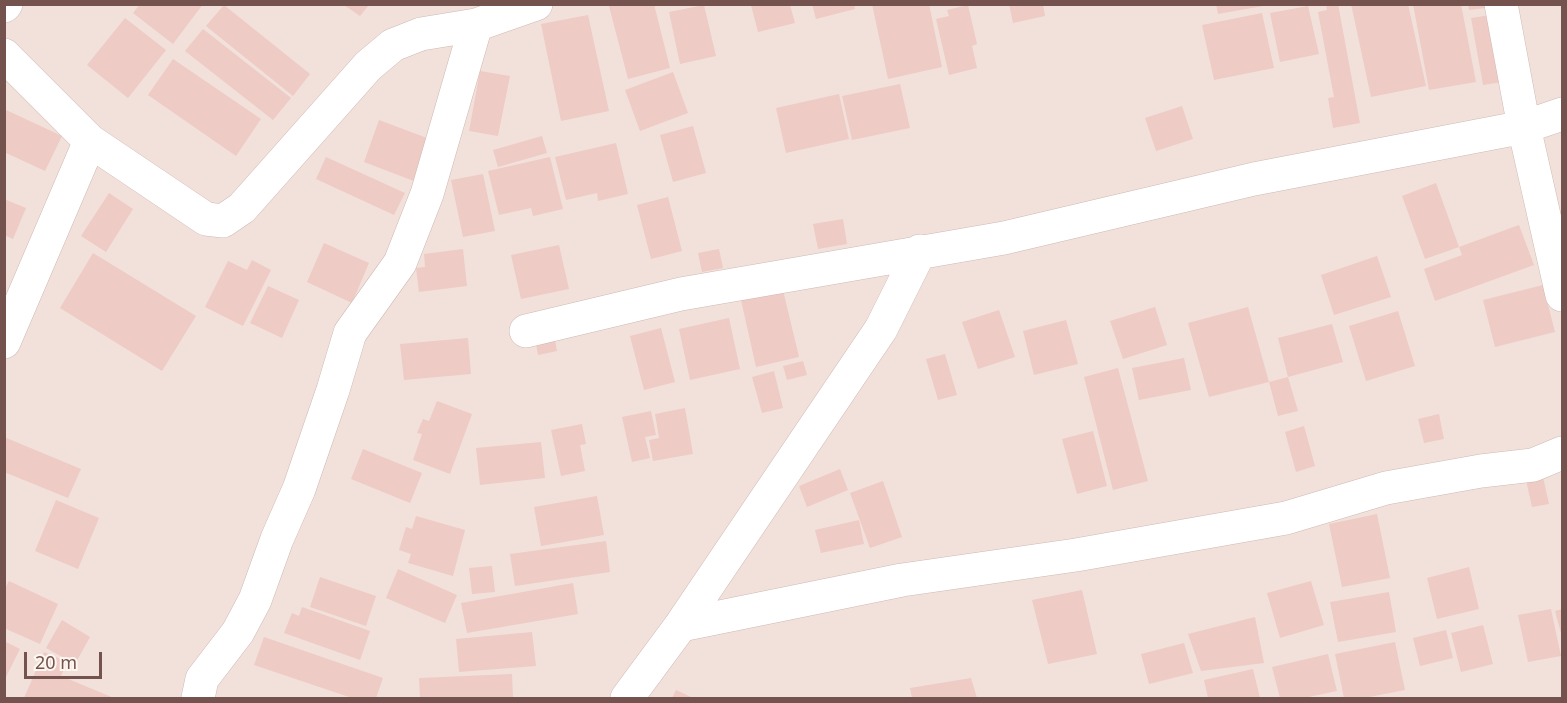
<!DOCTYPE html>
<html>
<head>
<meta charset="utf-8">
<style>
	body { margin:0 }
	#map { position:relative; width:1567px; height:703px; overflow:hidden; background:#fbf1eb; font-family:"Noto Sans",sans-serif }
	canvas { display:block }
	.frame { position:absolute; inset:0; border:6px solid #74534f; pointer-events:none }
	.scale { position:absolute; left:24px; top:652px; width:78px; height:27px; box-sizing:border-box; border:3px solid #74534f; border-top:0; padding-left:8px; font-size:18px; line-height:21px; white-space:nowrap; color:#74534f; -webkit-text-stroke:4px #fef6f1; paint-order:stroke }
</style>
</head>
<body>
<div id="map">
<canvas width="1567" height="703"></canvas>
<div class="frame"></div>
<div class="scale">20 m</div>
</div>
<script>
const g = document.querySelector('canvas').getContext('2d');
g.lineJoin = 'round';
function fillPath(path, color) {
  g.fillStyle = color;
  g.fill(path, 'evenodd');
}
function strokePath(path, color, width, dash) {
  g.strokeStyle = color;
  g.lineWidth = width;
  g.lineCap = dash ? 'butt' : 'round';
  g.setLineDash(dash || []);
  g.stroke(path);
}
fillPath(new Path2D(`
	M5,5H1562V698H5Z`), '#f2e1da');
fillPath(new Path2D(`
	M140,4H203L173,44L133,13Z
	M617,4H654L670,68L628,79L609,6Z
	M812,4H854L855,9L816,19Z
	M872,4H929L942,67L888,79Z
	M1009,4H1043L1045,16L1013,23Z
	M1216,4H1263V6L1218,14Z
	M1326,4H1338L1360,123L1333,128L1328,98L1334,97L1318,12L1327,10Z
	M1351,4H1408L1426,86L1371,97Z
	M1413,4H1461L1476,82L1429,90Z
	M1468,4H1493V7L1469,10Z
	M224,5L310,74L293,96L206,26Z
	M344,5H369L360,16Z
	M704,5L716,56L680,64L669,12Z
	M751,5H790L795,23L758,32Z
	M968,5L977,44L972,46L977,68L949,75L936,19L949,16L947,10Z
	M1308,6L1319,54L1280,62L1270,13Z
	M1262,13L1274,68L1214,80L1202,25Z
	M1497,14L1509,81L1483,85L1471,18Z
	M588,15L609,111L561,121L541,24Z
	M125,18L166,50L128,98L87,65Z
	M203,29L291,98L273,120L185,51Z
	M173,59L261,119L236,156L148,95Z
	M480,71L510,76L498,136L469,131Z
	M673,72L688,113L640,131L625,90Z
	M900,84L910,128L852,140L842,96Z
	M839,94L849,139L786,153L776,108Z
	M1182,106L1193,139L1156,151L1145,118Z
	M4,109L62,136L45,171L4,152Z
	M379,120L435,141L419,183L364,162Z
	M693,126L706,173L673,182L660,135Z
	M542,136L547,153L498,167L493,150Z
	M616,143L628,194L598,201L597,193L566,200L555,157Z
	M326,157L405,193L394,215L316,179Z
	M550,157L563,209L533,216L531,208L499,215L488,171Z
	M483,174L495,231L463,237L451,180Z
	M1436,183L1459,247L1425,259L1402,196Z
	M109,193L133,209L106,252L81,236Z
	M668,197L682,251L651,259L637,205Z
	M4,199L26,208L13,239L4,235Z
	M843,219L847,244L818,249L813,224Z
	M1519,225L1534,265L1435,301L1424,269L1462,255L1459,247Z
	M324,243L369,263L352,303L307,282Z
	M559,245L569,289L521,299L511,255Z
	M463,249L467,286L419,292L416,268L425,267L424,254Z
	M719,249L723,268L702,272L698,253Z
	M93,253L196,316L162,371L60,308Z
	M1377,256L1391,297L1334,315L1321,275Z
	M252,260L271,270L243,326L205,307L228,261L247,270Z
	M1543,285L1555,332L1495,347L1483,300Z
	M268,286L299,300L282,338L250,323Z
	M783,290L799,357L756,367L741,300Z
	M1155,307L1167,345L1123,359L1110,321Z
	M1248,307L1269,382L1209,397L1188,323Z
	M999,310L1015,357L978,369L962,322Z
	M1398,311L1415,366L1366,381L1349,326Z
	M729,318L740,369L690,380L679,329Z
	M1066,320L1078,364L1034,375L1023,331Z
	M1332,324L1343,362L1288,377L1278,338Z
	M661,328L675,382L644,390L630,336Z
	M553,330L557,351L538,355L534,333Z
	M468,338L471,374L404,380L400,344Z
	M945,354L957,395L938,400L926,359Z
	M1184,358L1191,390L1139,400L1132,368Z
	M803,361L807,375L787,380L783,366Z
	M1118,368L1148,481L1113,490L1084,377Z
	M774,371L783,408L762,413L752,377Z
	M1288,377L1298,411L1278,416L1269,382Z
	M437,401L472,414L450,474L413,460L422,434L417,433L423,419L429,421Z
	M685,408L693,454L653,461L649,440L659,438L655,414Z
	M651,411L656,435L645,437L650,458L632,462L622,417Z
	M1439,414L1444,439L1424,443L1418,419Z
	M582,424L586,444L580,445L585,471L561,476L551,430Z
	M1304,426L1315,466L1296,472L1285,432Z
	M1093,431L1107,486L1077,494L1062,439Z
	M4,437L81,469L68,498L4,472Z
	M541,442L545,478L480,485L476,448Z
	M363,449L422,473L410,503L351,479Z
	M840,469L848,490L807,507L799,486Z
	M1543,477L1549,504L1532,507L1526,480Z
	M883,481L902,537L870,548L850,493Z
	M597,496L604,535L541,546L534,507Z
	M56,500L99,518L78,569L35,551Z
	M1377,514L1390,578L1342,587L1329,524Z
	M416,516L465,530L453,576L408,563L411,554L399,550L406,527L412,529Z
	M859,520L864,544L821,553L815,530Z
	M606,541L610,572L515,586L510,554Z
	M492,566L495,592L472,594L469,568Z
	M1469,567L1479,609L1437,619L1427,578Z
	M398,569L457,595L445,623L386,598Z
	M320,577L376,596L366,626L310,607Z
	M9,581L58,604L40,644L4,628V590Z
	M1311,581L1324,625L1280,638L1267,593Z
	M573,583L578,614L467,633L461,603Z
	M1082,590L1097,654L1048,664L1032,600Z
	M1389,592L1396,632L1338,642L1330,602Z
	M302,607L370,631L360,660L284,633L292,613L299,616Z
	M1551,609L1561,656L1528,662L1518,615Z
	M1562,609V637L1555,611Z
	M1255,617L1264,663L1201,671L1188,634Z
	M62,620L90,637L75,664L46,648Z
	M1483,625L1493,664L1461,672L1451,633Z
	M1446,630L1453,658L1420,666L1413,638Z
	M532,632L536,666L459,672L456,639Z
	M264,637L383,678L376,698H352L254,665Z
	M4,641L20,649L4,681Z
	M1395,642L1405,690L1364,698H1344L1335,654Z
	M1184,643L1193,673L1149,684L1141,654Z
	M44,652L67,662L61,676L114,698H24Z
	M1328,654L1337,691L1304,698H1280L1272,667Z
	M1253,669L1260,698H1208L1204,680Z
	M512,674L513,698H420L419,678Z
	M971,678L977,698H912L910,688Z
	M676,690L693,698H672Z`), '#eecbc4');
const minor = new Path2D(`
	M1501,4L1524,127L1562,295
	M4,6L6,4
	M4,55L90,141L206,219L223,221L242,208L368,66L393,45L421,34L476,25
	M526,331L681,294L1004,238L1254,179L1524,127L1562,114
	M4,342L90,141
	M681,625L902,580L1076,555L1286,518L1386,488L1481,471L1533,465L1562,453
	M198,698L202,679L238,632L255,600L277,539L299,489L333,390L350,333L400,263L427,194L476,25L536,4
	M627,698L681,625L881,329L920,251`);
strokePath(minor, '#cfb9b3', 34);
strokePath(minor, '#fff', 33);
</script>
</body>
</html>
